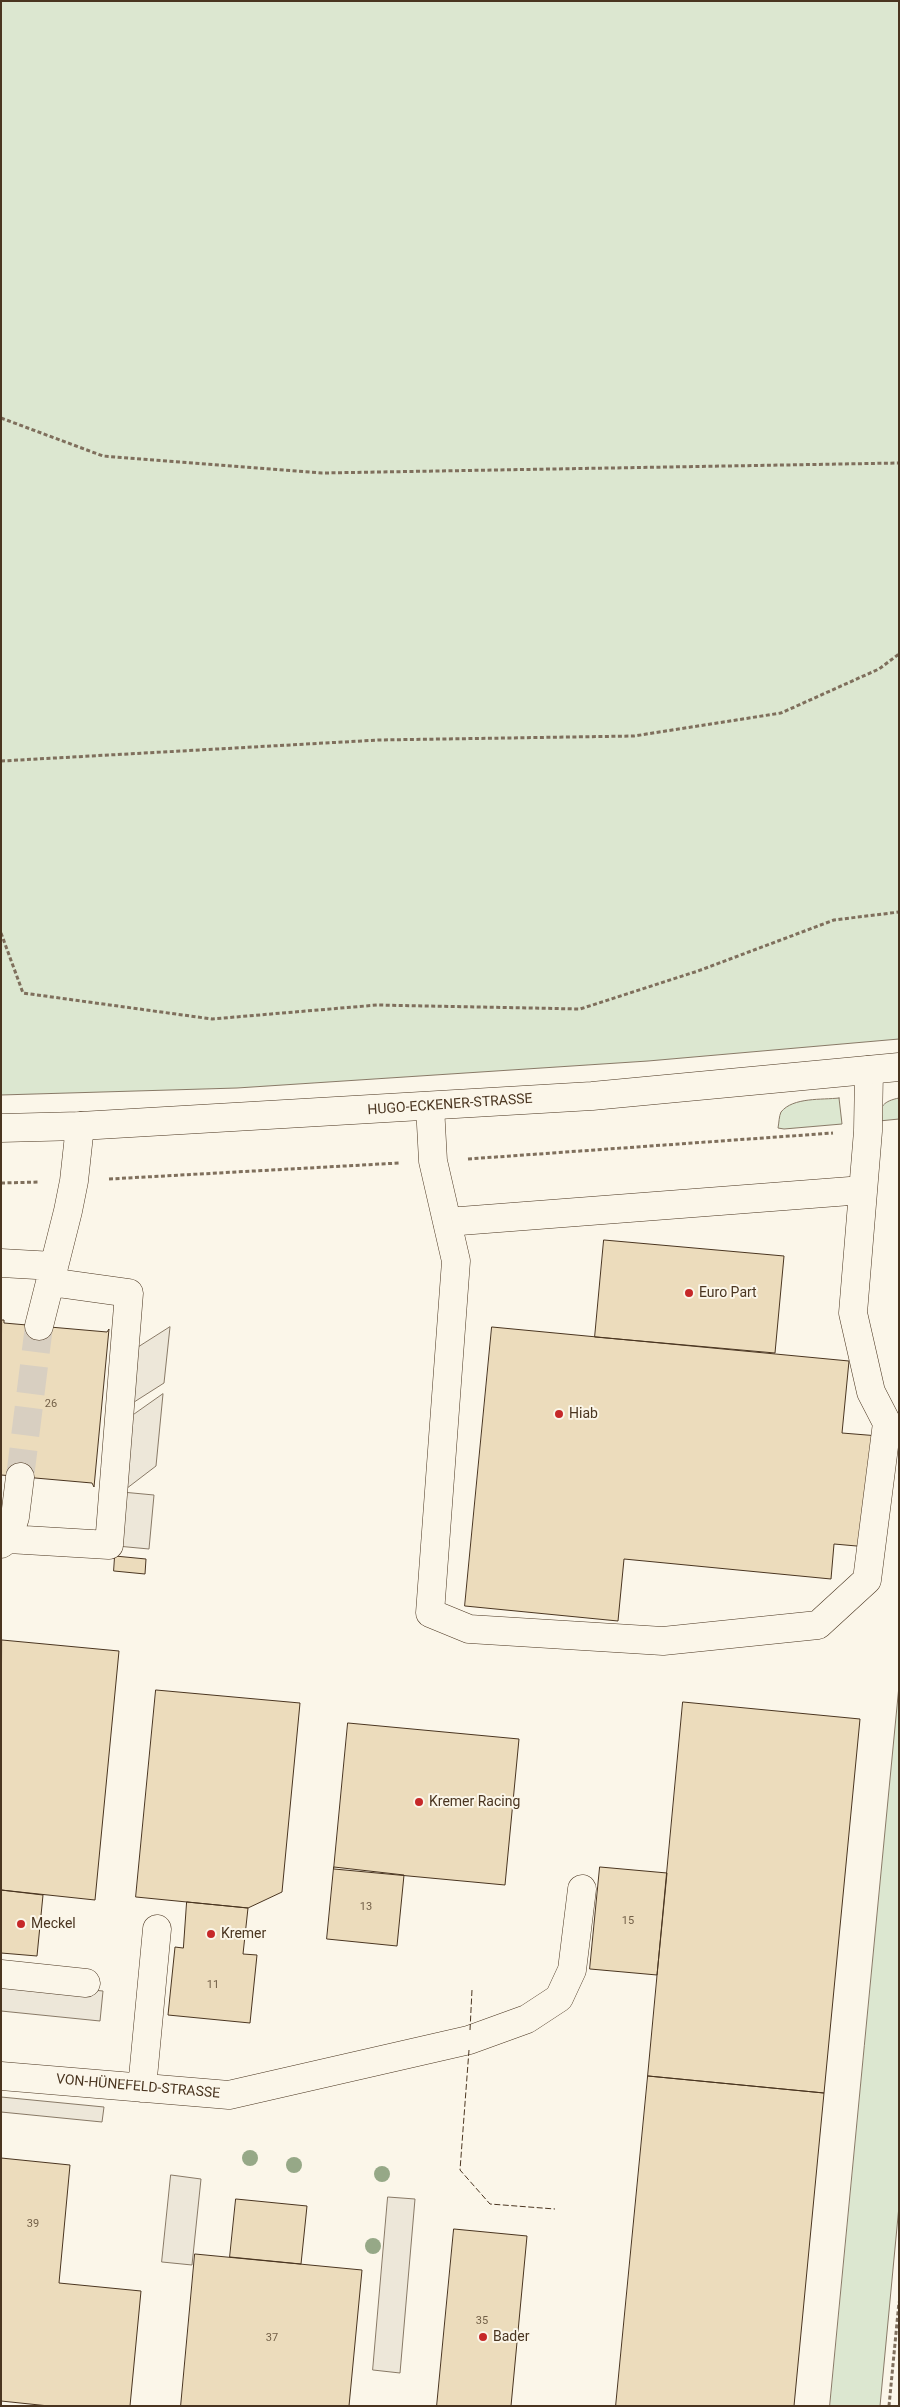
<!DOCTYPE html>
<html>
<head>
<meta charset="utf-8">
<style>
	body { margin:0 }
	#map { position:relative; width:900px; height:2407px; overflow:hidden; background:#fbf6e9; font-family:Roboto,sans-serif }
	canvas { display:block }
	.frame { position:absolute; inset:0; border:2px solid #4a3520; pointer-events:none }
</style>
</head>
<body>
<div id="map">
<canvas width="900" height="2407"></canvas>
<div class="frame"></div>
</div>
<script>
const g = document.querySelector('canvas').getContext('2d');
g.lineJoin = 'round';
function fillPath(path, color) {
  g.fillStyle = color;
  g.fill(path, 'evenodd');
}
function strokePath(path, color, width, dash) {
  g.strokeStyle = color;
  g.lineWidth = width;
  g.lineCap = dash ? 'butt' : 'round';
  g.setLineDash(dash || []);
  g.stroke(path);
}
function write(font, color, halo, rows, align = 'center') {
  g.font = font + ' Roboto,sans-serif';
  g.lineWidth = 4;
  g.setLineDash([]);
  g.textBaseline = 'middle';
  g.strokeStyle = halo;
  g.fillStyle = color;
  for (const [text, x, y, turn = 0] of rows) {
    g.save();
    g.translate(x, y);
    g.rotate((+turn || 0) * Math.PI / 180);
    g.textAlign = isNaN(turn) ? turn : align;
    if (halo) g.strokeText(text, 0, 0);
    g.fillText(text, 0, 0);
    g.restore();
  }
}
const green = new Path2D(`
	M1,1H899V1039L648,1061L237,1088L1,1095Z
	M839,1098L842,1124L784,1129L778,1128C779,1123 779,1116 781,1112C793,1097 822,1100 839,1098Z
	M899,1098V1119L879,1121C879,1106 884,1101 899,1098Z
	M899,1686V2206L880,2406H830Z`);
fillPath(green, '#dce7d0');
strokePath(green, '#887966', 1);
const parking = new Path2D(`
	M170,1327L164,1383L131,1404L137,1348Z
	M163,1394L156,1466L122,1492L154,1495L149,1549L117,1546L129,1418Z
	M1,1981L103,1991L100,2021L1,2011Z
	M1,2097L104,2107L102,2122L1,2112Z
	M171,2175L201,2179L192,2265L162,2262Z
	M388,2197L415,2199L400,2373L373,2370Z`);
fillPath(parking, '#ede7d9');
strokePath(parking, '#887966', 1);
const building = new Path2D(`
	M604,1240L784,1256L775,1353L595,1337Z
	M2,1320H4V1323L107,1332L109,1329L94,1487L92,1483L1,1475Z
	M492,1327L849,1361L842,1433L879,1436L868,1547L834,1544L831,1579L624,1559L618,1621L465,1606Z
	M115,1556L146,1559L145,1574L114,1571Z
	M2,1640L119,1651L95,1900L1,1890Z
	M156,1690L300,1703L282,1892L248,1908L136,1897Z
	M683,1702L860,1719L824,2093L648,2076Z
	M348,1723L519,1739L505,1885L334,1869Z
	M334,1867L404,1875L397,1946L327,1939Z
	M600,1867L667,1873L657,1975L590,1969Z
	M1,1890L43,1895L37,1956L1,1953Z
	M187,1902L248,1908L243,1954L257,1955L250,2023L168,2015L175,1947L183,1948Z
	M648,2076L824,2093L794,2406H616Z
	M1,2158L70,2165L59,2283L141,2291L130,2406H49L1,2401Z
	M236,2199L307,2206L301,2264L230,2257Z
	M454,2229L527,2236L511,2406H437Z
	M195,2254L362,2270L349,2406H181Z`);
fillPath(building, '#ecdcbc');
strokePath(building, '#4a3520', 1);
strokePath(new Path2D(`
	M20,1477L39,1326`), '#d8cfc1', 28, [28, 14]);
const minor = new Path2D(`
	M430,1106L433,1161L456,1261L430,1613L469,1629L663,1641L818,1625L867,1580L887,1423L871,1392L853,1313L868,1131L869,1070
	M447,1222L863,1190
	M1,1263L54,1266
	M39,1326L68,1211L74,1181L80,1126
	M8,1539L109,1545L129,1293L50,1282
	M1,1544L8,1539L15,1517L20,1477
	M1,1974L86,1983
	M1,2076L229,2095L469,2040L527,2019L559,1998L572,1970L582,1889
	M142,2088L157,1929`);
const major = new Path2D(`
	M1,1128L80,1126L592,1096L899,1067`);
strokePath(minor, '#4a3520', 29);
strokePath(major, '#4a3520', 29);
strokePath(new Path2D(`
	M1,418L103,456L322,473L899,463
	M1,761L379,740L634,736L781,713L879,669L899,654
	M1,933L23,993L212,1019L377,1005L580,1009L698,971L834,920L899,912
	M468,1159L833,1133
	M109,1179L399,1163
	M1,1183L40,1182
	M889,2406L899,2302`), '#7f6f5c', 3, [4, 2.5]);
strokePath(minor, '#fbf6e9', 28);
strokePath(major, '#fbf6e9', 28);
strokePath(new Path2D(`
	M470,2030L472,1990
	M469,2050L460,2170L490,2204L555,2209`), '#4a3520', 1, [6, 2.5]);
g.fillStyle = '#96a887';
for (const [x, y] of [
	[250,2158],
	[294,2165],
	[382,2174],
	[373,2246]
]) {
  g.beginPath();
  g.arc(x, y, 8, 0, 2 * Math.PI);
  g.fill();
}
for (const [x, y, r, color] of [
	[689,1293,5,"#c62828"],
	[559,1414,5,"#c62828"],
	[419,1802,5,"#c62828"],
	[21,1924,5,"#c62828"],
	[211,1934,5,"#c62828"],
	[483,2337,5,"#c62828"]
]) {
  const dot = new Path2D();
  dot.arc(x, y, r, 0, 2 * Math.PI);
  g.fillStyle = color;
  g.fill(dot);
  strokePath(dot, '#fbf6e9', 2);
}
write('11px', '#725f47', null, [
	["26",51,1404],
	["13",366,1907],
	["15",628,1921],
	["11",213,1985],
	["39",33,2224],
	["35",482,2321],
	["37",272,2338]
]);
write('14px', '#4a3520', '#fbf6e9', [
	["HUGO-ECKENER-STRASSE",450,1105,-4],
	["VON-HÜNEFELD-STRASSE",138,2087,5]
]);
write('14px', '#4a3520', '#fbf6e9', [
	["Euro Part",699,1293],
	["Hiab",569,1414],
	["Kremer Racing",429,1802],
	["Meckel",31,1924],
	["Kremer",221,1934],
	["Bader",493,2337]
], 'left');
</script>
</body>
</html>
